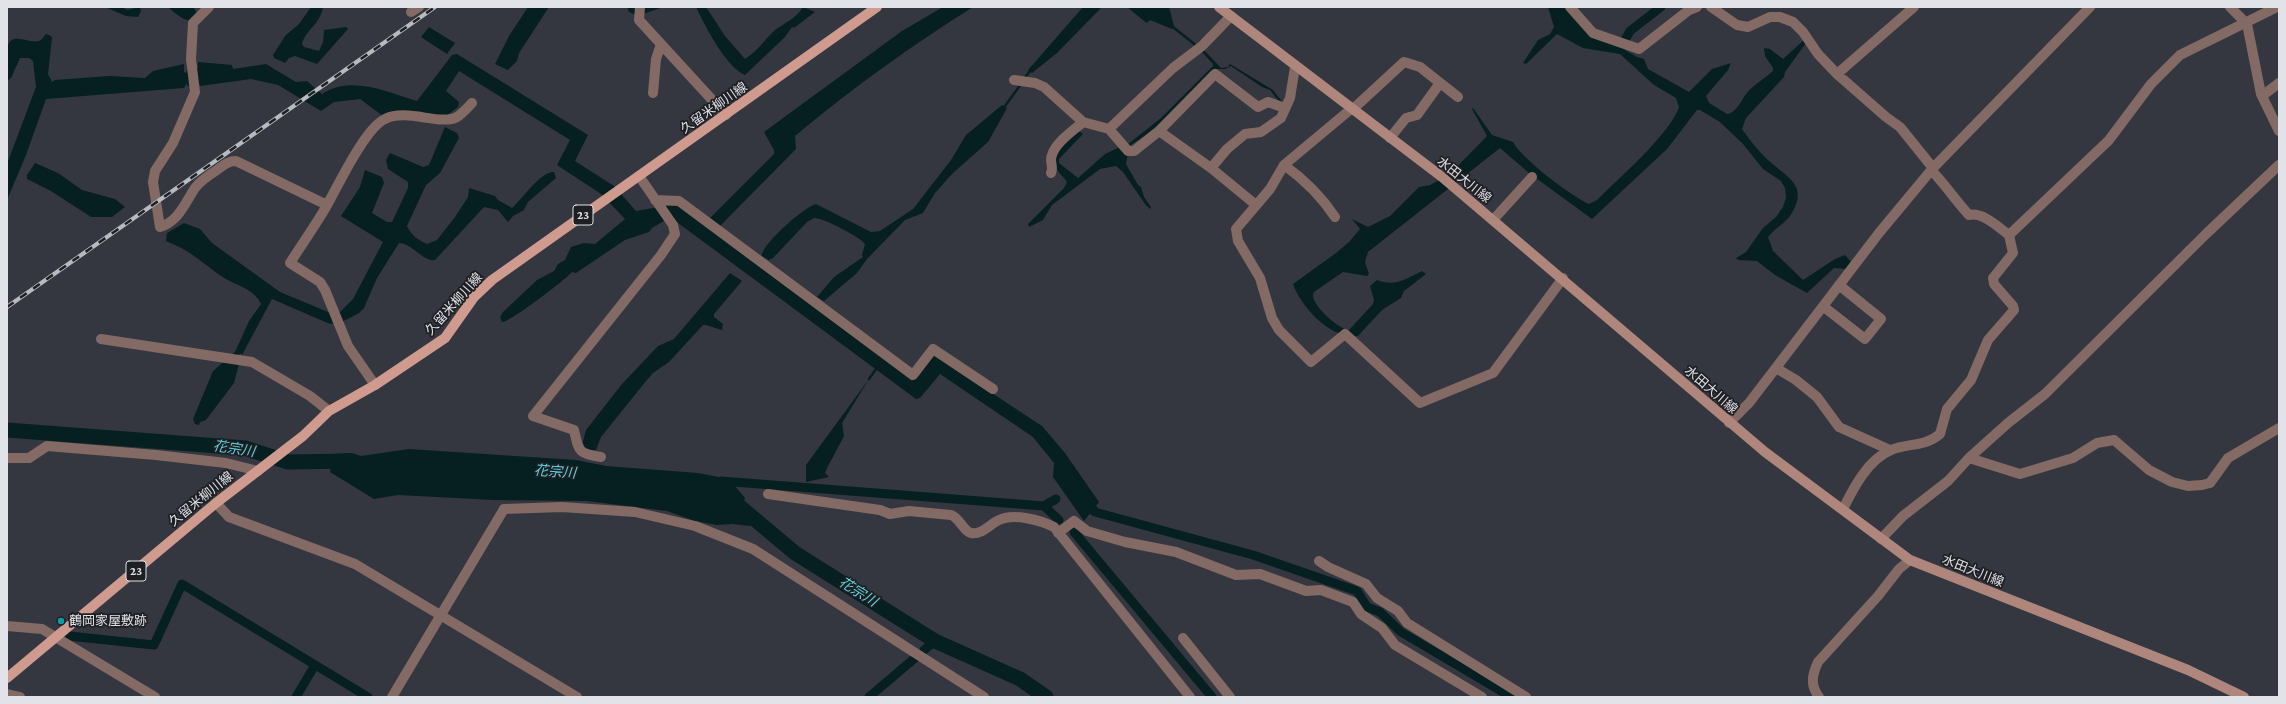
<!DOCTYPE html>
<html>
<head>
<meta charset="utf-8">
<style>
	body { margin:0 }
	#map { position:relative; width:2286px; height:704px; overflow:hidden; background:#353740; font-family:"Crimson Pro",serif }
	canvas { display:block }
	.frame { position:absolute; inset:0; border:8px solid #e1e3e8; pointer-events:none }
</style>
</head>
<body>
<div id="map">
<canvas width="2286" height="704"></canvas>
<div class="frame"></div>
</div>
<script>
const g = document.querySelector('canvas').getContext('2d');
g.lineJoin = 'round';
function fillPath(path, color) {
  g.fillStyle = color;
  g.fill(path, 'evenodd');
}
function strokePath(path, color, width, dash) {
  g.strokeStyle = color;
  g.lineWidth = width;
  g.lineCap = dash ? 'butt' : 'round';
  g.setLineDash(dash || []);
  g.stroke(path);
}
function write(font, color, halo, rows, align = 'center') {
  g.font = font + ' "Crimson Pro","Noto Sans JP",serif';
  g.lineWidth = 3.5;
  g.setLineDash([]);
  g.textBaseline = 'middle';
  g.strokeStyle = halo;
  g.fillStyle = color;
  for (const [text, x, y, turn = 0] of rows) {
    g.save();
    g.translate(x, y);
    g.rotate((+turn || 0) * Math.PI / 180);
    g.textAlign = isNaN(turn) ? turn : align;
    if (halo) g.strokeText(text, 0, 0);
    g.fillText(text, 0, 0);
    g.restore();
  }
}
fillPath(new Path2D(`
	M105,7H122L127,10L140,7L141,11L138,17L126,16Z
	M168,7H193L197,13L193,21C182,20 176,14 168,7Z
	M311,7H323C320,25 306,29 302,44L304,47L319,51L323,42L324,30L346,27L348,29L317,64L295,56L289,58L285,63L274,58L273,55L285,36L299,24Z
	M528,7H549L519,53L517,61L508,70L495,64L509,36Z
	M627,7H663L643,14H634L629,12Z
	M696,7H706L725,36L745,59C757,52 765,39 774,31C784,23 797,18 803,7L815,12L794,28L792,27L785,37L745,75C726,67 705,26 696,7Z
	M943,7H973C911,46 851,89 795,136L796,149L720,226L710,218L774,154V150L764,132L902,31Z
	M1083,7H1102L1057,53L1032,73L1028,70Z
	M1127,7H1169L1174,26L1172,29L1150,20L1147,23L1144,21Z
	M1548,7H1564L1578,23L1637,57L1644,59L1648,69L1689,92L1712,69L1731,63L1728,70L1706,96L1709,103L1727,114C1736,113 1741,101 1746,94C1752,86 1765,78 1773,71V68L1765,56L1764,48L1770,49L1783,59L1804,40L1806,43L1785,72L1784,77L1746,118L1742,129C1749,139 1758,151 1768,160C1788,178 1810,186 1790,216C1784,224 1774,229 1768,237L1773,251L1803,280L1835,259L1845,255L1851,262L1845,269L1834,268L1807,293L1775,275L1757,261L1738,260L1736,258L1746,252L1763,228L1776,217L1783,207L1786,198L1785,188L1781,181L1763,169L1743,144L1720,122L1700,110H1697L1667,149L1592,219L1529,173L1500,148L1368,252L1365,262L1369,274L1367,276L1343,272L1314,292C1307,302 1339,330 1349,330L1373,304L1374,300L1370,286L1377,280C1395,287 1406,279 1422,271L1426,274L1404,291L1401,298L1382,310L1358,336C1331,340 1301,307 1293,284L1336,253L1349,242L1360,229L1352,219L1368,227L1390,216L1419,187L1430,185L1449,175L1487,136L1472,109L1473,108L1492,135L1513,142C1522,159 1571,196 1589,204L1597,200C1619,178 1670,134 1679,107L1676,98L1654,85L1620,54L1583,48L1557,34L1526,64L1523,63L1538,40L1550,34L1554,27Z
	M429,27L455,43L447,54L421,37Z
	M46,34L51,36L52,38L48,74L52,82L55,80L109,76L145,78L153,71L184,64V72L186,73L187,70L198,68V62L232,65L233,69L266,64L296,82L307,81L322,94C351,75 386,92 417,101L452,55L457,54L588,135L575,161L614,186L636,211L676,204L912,381L934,355L1042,426L1065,453L1099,502L1084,521L1053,477L1054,463L1033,437L940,374L920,398L916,399L674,220L669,218L652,228L649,232L625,240L576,273L572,272C565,280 509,323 502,322L500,317L503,312L537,280L554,271L558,264L565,260L571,247L584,243L595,244L625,219L601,194L557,165L570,140L459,71L446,91L459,102L458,107L445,117L383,116L360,99L334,102L321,111L278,85L251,79L200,86L199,84L187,86V83L184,88L46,99L26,155L7,200V164L36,87L33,61L29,58H20L11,78L7,81C7,71 5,59 7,49C10,30 28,44 39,41C42,40 43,37 46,34Z
	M1204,50L1221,68L1228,67L1230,64L1273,90L1283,103L1281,104L1270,90L1262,87L1231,66L1225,69H1215L1159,126L1129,146L1127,145L1161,118L1213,66V64L1202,52Z
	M1002,105L1007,108L1006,110L988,142L952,174L935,193L923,213L905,220L867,259L857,273L824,301L817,297L834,277L863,257L862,255L865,244C860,237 824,218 814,218L807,222L773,258L769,260L762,256C761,245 804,207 816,204L871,232L880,231L913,209L951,160L966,135Z
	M445,127L457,133L459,138L440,173L426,185L407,226C411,235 418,240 427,244L437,240L455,217L468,197L469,188L495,196L498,200L512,208C522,199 541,171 554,172L556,178L528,202L524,210L513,216L508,222L498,210L484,207L435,260C423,262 412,243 399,243L377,278L364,308L359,313L346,320L330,324L272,299L242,355L240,353L237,358L240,360L234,383L206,420L200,422L199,425L195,424L193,419L213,371L235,352L249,321L261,304C254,288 234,285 221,276C200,261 191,251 166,241L167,233L184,223L200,229L212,243L280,292L328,312H340L353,299L383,242L341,216L360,187L365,170L382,177L384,183L372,213L387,222H392L408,188V182L388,169L386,160L390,153L423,167L429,165Z
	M1079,131L1083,134L1059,159V163L1078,178L1105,154L1120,147L1128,154L1126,164L1138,185L1141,187L1144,197L1151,207L1150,209L1145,204L1123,172L1116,166L1100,169L1052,205L1043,220L1029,227L1028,224L1064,188L1067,182C1064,177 1059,174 1057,169C1047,152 1068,140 1079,131Z
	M35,163L58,173L82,190L115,199L125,207L112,217H91L51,191L27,179V175Z
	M730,273L742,281L714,314V317L723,324L722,330L706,325H703L669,362L653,373L646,381L601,437L596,450H588L582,445L586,430L622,384L658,346L674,339Z
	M869,379L842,423L844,436L827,468L825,473L829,477L806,482V465Z
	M409,449L576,460L606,466L698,473L729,479L745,498L743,504L756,514L750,526L732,524L717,525L695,521L667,511L587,501L494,500L398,495L374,499L330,472L332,454L352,453L361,456Z`), '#061f21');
strokePath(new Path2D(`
	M1173,27L1198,47
	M1024,79L1030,71
	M1005,106L1021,84
	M869,379L876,369`), '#061f21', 2.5);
strokePath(new Path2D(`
	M1620,49L1630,31L1661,7
	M721,481L1044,506L1056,499
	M1086,499L1095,512
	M1044,506L1059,520
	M1090,509L1095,512L1253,555L1357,591L1367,607L1380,612L1401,632L1511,697
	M1074,532L1212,697
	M69,636L154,645L182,584L368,697
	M924,650L935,641
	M296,697L315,665
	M869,697L915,658`), '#061f21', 9);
strokePath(new Path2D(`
	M7,430L245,448L288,462L351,461
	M739,506L795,553L935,641L1020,679L1046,697`), '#061f21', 15);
strokePath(new Path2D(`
	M209,7L193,23L191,59L195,92L173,143L155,171L153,182L160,227C179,221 185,203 195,188C201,180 209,175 217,170C224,165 228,161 236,161L327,205
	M640,7L639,20L726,115
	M1570,7L1593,33L1639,49L1689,10L1697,7
	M1711,7L1737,25L1748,27L1770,17H1780L1793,22L1803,32L1818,54L1837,74L1886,117L1900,127L1933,168L2090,7
	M2230,7L2247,24L2261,94L2279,131
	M411,12L419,7
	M1231,16L1202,46L1173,68L1109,129L1128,151H1134L1159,131L1211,168L1256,205
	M1837,74L1914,7
	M1014,80L1035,83L1044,87L1083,122L1109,129
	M653,93L656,59L661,44
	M2262,96L2279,83
	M1351,109L1284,165L1270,189L1236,229L1238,241L1260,278L1272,318L1279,330L1311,362L1345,334L1420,403L1493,373L1563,278
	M1352,110L1404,62L1420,67L1458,97
	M1159,131L1215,74L1258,107L1268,102L1285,108
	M1390,138L1406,118L1417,115L1440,83
	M1284,165C1305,180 1321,196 1335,217
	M1211,168L1227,149L1245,134L1261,132L1281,118L1290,98L1295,67
	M1931,170C1945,184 1955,200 1969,215C1983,212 1998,227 2009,235
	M1051,173C1054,167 1049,161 1052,155C1056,142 1073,131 1083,122
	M655,200L679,201L913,375L933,349L993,389
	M1493,220L1532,177
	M1824,307L1865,339L1881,319L1839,285
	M101,339L252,362L310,396L329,411
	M1776,368L1796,380L1817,397L1839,427L1890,450
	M375,385L348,346L325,290L320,282L290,263C302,244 315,226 326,207C338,186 365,128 385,119C407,108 440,126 457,117C462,114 468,107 472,103
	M1729,423L1749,403L1879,233L1933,168
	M601,457C578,453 579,452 574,430L533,416L661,255L675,234L673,225L639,176
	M7,458H29L47,446L156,455L226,463L258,471
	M1969,458L2020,474L2073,458L2097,443L2114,440L2149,470L2172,482L2188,486L2202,485L2210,483L2228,458L2279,428
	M768,494L880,510L890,514L909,511L951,515C960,518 963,531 971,533C982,535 990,524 999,520C1014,513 1040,520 1054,527L1190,697
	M216,503L229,517L355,564L577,697
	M504,509L562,507L635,512L695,526L753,549L984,697
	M1843,509C1853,489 1868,459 1891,450C1908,443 1925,447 1940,434L1947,409L1971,380L1988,340L2014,310L2013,306L1994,284L1993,278L2013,253L2009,235L2109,140L2151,84L2180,55L2277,7
	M1058,533L1074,521L1087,531L1125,542L1176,552L1236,575L1260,574L1306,591L1321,590L1353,602L1361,614L1382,628L1395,645L1482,697
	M1881,539L1903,516L1948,481L1969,458L2008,423L2045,394L2206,234L2279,165
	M1319,561L1328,567L1366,584L1377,598L1398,611L1407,623L1526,697
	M7,626L42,629L155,697
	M1183,638L1230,697
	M7,694L20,697
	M1819,697C1810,685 1812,675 1818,662L1878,596L1899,569L1910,560`), '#846a64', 10);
strokePath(new Path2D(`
	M392,697L504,509`), '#846a64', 10);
strokePath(new Path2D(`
	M1219,7L1442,177L1765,452L1910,560L2188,670L2244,697`), '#ae867c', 10);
strokePath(new Path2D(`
	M7,678L216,503L303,436L329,411L375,385L445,338L474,297L492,280L877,7`), '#cf9b8f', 10);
const rail = new Path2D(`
	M7,307L435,7`);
strokePath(rail, '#b8bac0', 4);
strokePath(rail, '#1e1f23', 2.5, [8]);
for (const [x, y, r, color] of [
	[61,621,4,"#0f9aa8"]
]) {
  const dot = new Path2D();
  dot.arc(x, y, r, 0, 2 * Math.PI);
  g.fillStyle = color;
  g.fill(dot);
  strokePath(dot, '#1e1f23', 1.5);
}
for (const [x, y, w] of [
	[583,215,20],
	[136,571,20]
]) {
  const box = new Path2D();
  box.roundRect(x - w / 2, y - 10, w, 20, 3);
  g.fillStyle = '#1e1f23';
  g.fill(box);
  strokePath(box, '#e1e3e8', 1);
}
write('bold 12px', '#e1e3e8', null, [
	["23",583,215],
	["23",136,571]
]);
write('13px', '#e1e3e8', '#1e1f23', [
	["久留米柳川線",714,108,-35],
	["水田大川線",1464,180,39],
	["久留米柳川線",454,304,-48],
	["水田大川線",1711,390,41],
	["久留米柳川線",201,499,-39],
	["水田大川線",1973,571,22]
]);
write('13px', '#e1e3e8', '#1e1f23', [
	["鶴岡家屋敷跡",69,621]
], 'left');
write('italic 14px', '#5ed4e1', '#1e1f23', [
	["花宗川",234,449,9],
	["花宗川",555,472,4],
	["花宗川",858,592,32]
]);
</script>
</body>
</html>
